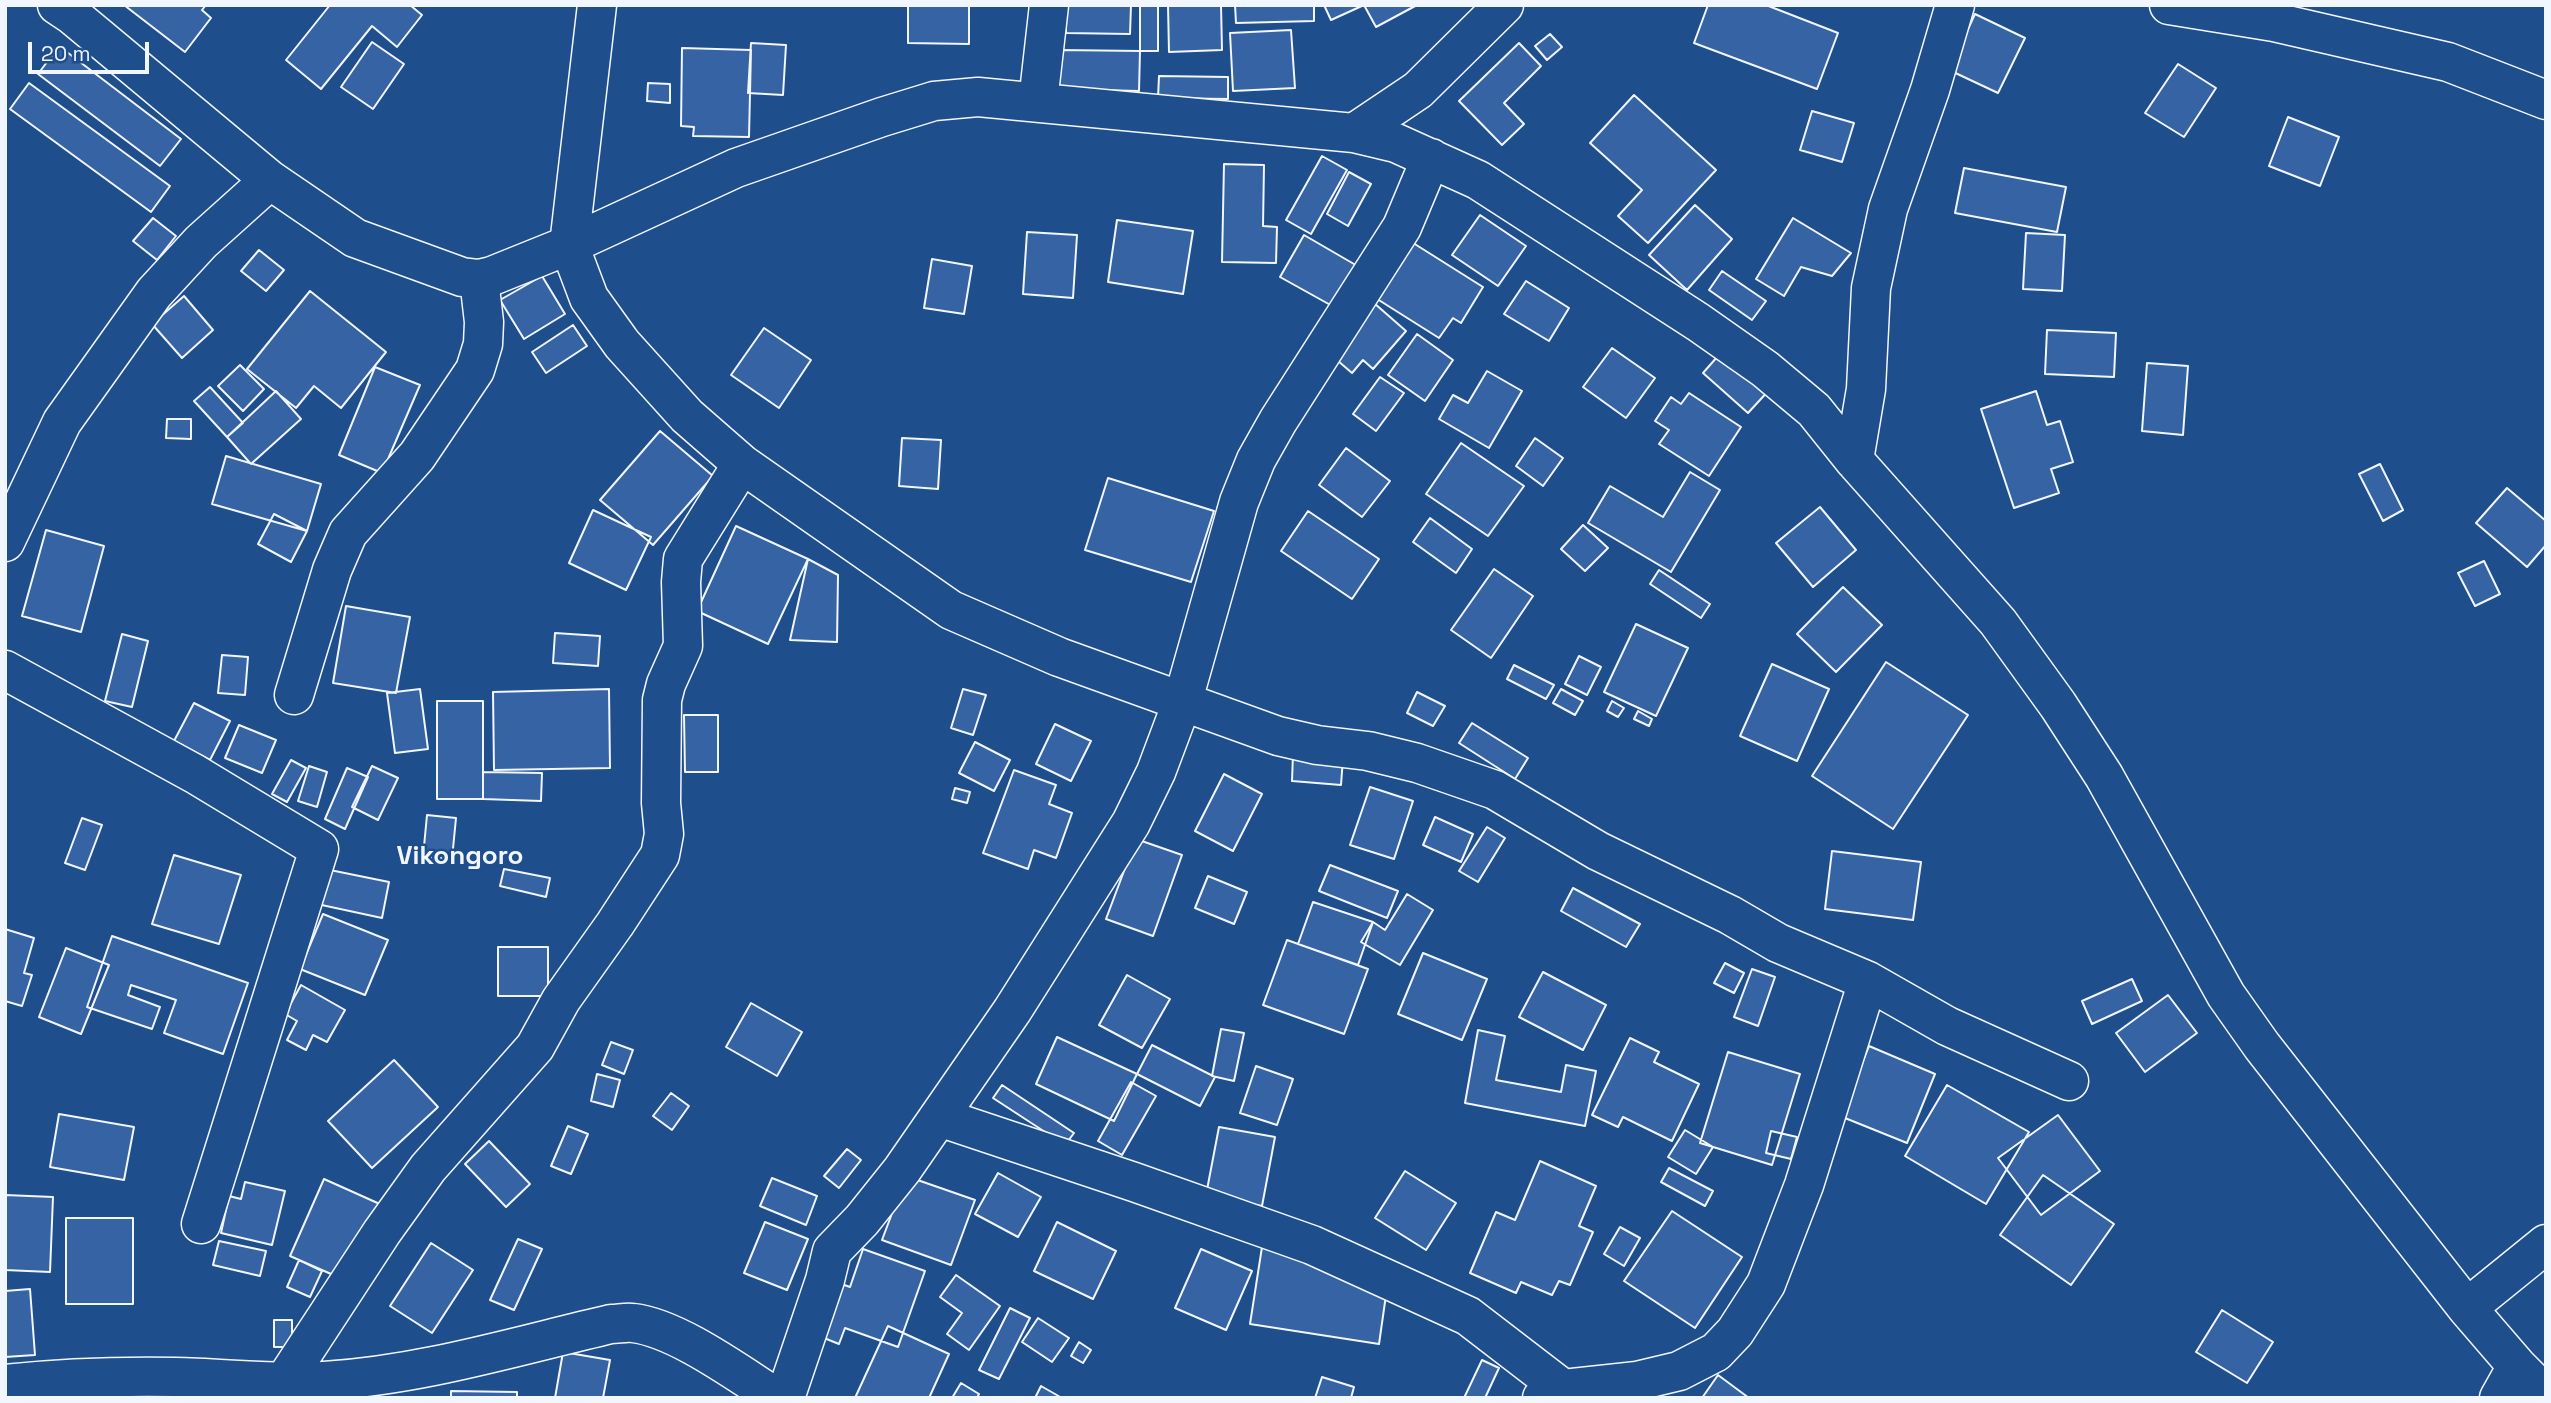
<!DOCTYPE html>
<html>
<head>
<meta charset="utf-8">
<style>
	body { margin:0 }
	#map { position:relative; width:2551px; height:1403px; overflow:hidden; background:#1f4e8c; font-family:"Space Grotesk",sans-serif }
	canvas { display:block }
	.frame { position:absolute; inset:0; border:7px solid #f2f6ff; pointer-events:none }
	.scale { position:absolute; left:28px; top:42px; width:121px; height:32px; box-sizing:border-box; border:4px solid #f2f6ff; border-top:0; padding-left:9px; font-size:21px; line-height:24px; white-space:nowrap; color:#f2f6ff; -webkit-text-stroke:5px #1f4e8c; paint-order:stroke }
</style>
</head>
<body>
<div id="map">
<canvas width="2551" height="1403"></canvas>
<div class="frame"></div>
<div class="scale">20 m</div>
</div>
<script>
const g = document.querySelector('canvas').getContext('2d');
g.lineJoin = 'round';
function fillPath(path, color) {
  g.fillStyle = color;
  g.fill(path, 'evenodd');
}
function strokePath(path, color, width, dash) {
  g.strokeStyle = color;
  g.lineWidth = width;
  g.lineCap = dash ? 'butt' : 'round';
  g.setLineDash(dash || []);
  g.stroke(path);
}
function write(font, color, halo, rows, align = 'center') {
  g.font = font + ' "Space Grotesk",sans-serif';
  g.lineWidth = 5;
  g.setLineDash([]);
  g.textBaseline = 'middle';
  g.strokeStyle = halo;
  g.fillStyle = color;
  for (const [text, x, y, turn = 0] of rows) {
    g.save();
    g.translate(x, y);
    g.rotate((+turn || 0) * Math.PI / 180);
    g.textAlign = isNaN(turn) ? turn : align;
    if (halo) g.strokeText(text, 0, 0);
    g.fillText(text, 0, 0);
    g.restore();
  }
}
const building = new Path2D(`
	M124,5H206L202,10L211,18L185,52Z
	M330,5H410L422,15L397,47L372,26L321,89L286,60Z
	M908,5H969V44L908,43Z
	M1066,5H1131L1130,34L1066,33Z
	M1140,5H1158V51H1140Z
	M1168,5H1221L1222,50L1169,52Z
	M1235,5H1314V21L1236,23Z
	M1324,5H1364L1331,20Z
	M1364,5H1417L1376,27Z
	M1708,5H1766L1838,33L1817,89L1694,43Z
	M1975,14L2025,38L1998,93L1949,70Z
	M1291,30L1295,88L1233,91L1230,33Z
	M1550,34L1562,47L1547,60L1535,46Z
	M372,42L404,64L373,109L341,87Z
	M751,43L786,45L783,95L748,93Z
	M1519,43L1541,66L1504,103L1524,124L1502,145L1459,101Z
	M59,46L181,139L160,166L38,74Z
	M682,48L751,50L749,137L693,136L694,127L681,126Z
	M1060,50L1140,51L1139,91L1059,89Z
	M2178,64L2216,88L2184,137L2145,113Z
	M1159,76L1228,77V99L1158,98Z
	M29,83L170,186L151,212L10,109Z
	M648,83L670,84V103L647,101Z
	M1634,95L1716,170L1648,243L1618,216L1642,190L1590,143Z
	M1812,111L1854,123L1842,162L1800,150Z
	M2288,117L2339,137L2320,186L2269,166Z
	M1322,156L1347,170L1311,234L1286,220Z
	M1224,164L1264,165L1263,226L1277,227L1276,263L1222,262Z
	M1964,168L2066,187L2057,232L1955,213Z
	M1349,172L1371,184L1348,226L1327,214Z
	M1695,205L1732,239L1687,290L1649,255Z
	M1480,215L1526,246L1498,286L1452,255Z
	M153,218L176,236L157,260L133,241Z
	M1793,218L1851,253L1832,276L1801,267L1784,296L1756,279Z
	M1117,220L1193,231L1183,294L1108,282Z
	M1027,232L1077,235L1073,298L1023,294Z
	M2026,233L2065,235L2062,291L2023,289Z
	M1304,235L1366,271L1343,312L1280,277Z
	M1410,241L1483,287L1461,323L1453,318L1439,338L1374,297Z
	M259,250L284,270L266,291L241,271Z
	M932,259L972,266L964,314L924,308Z
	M1722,271L1766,301L1752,320L1709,290Z
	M542,276L565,314L524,339L500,300Z
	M1526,281L1569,308L1549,341L1504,314Z
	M310,291L386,352L341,408L314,386L296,408L247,369Z
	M184,296L213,330L182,358L152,324Z
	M1374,303L1406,331L1373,369L1363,360L1352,373L1330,354Z
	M573,325L587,346L546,373L532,352Z
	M764,328L811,360L779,408L731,375Z
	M2047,330L2116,333L2114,377L2045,374Z
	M1417,334L1453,360L1425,401L1388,375Z
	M1612,348L1655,378L1626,418L1583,387Z
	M1725,348L1771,388L1748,413L1703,373Z
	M2147,363L2188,366L2183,435L2142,431Z
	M240,365L264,389L243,411L218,386Z
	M375,367L420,385L382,473L339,455Z
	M1487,371L1522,391L1489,448L1439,419L1453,395L1468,403Z
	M1380,377L1404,393L1376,431L1353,414Z
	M210,387L243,423L227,437L194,401Z
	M276,391L301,419L251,464L227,437Z
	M2036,391L2047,425L2060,421L2073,462L2051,469L2059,493L2014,508L1981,409Z
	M1689,393L1741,427L1709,476L1659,444L1669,430L1655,421L1671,397L1681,404Z
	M167,419H191V439L166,438Z
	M660,431L713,476L653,545L600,500Z
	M902,438L941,440L938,489L899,486Z
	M1535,438L1563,458L1543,486L1516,466Z
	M1461,443L1524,486L1488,536L1426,494Z
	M1346,448L1390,481L1362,517L1319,485Z
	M226,456L321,484L307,531L212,504Z
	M2380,464L2403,510L2383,521L2359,474Z
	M1690,472L1720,490L1671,572L1588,523L1610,486L1663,517Z
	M1108,478L1214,511L1191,582L1085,550Z
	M2507,488L2546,521V545L2527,567L2476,523Z
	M1820,507L1856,550L1813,587L1776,543Z
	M593,510L651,537L626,590L569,563Z
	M1308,511L1379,559L1352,599L1281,551Z
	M274,514L307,531L291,562L258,544Z
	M1430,518L1472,549L1456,573L1413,542Z
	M1583,525L1608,548L1585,571L1561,549Z
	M736,526L808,559L768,644L697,611Z
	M46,530L104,546L81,632L22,616Z
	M808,559L838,575L837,642L790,640Z
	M2484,561L2500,594L2475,606L2458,573Z
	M1494,569L1533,596L1491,658L1451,630Z
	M1659,570L1710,604L1701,618L1650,584Z
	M1843,587L1882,625L1836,672L1797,634Z
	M346,606L410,617L396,693L333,683Z
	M1636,624L1688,648L1656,716L1604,692Z
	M555,633L600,636L598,666L553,663Z
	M122,634L148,641L132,707L105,701Z
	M222,655L248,657L245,695L218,693Z
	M1579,656L1601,667L1587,695L1565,684Z
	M1886,662L1968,715L1893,829L1812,776Z
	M1772,664L1829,689L1797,761L1740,736Z
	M1514,665L1554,685L1546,699L1507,679Z
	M420,689L428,749L395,753L387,693Z
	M609,689L610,768L494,770L493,692Z
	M963,689L986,695L973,735L951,728Z
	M1561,689L1583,701L1575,715L1553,703Z
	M1417,692L1445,706L1433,726L1407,713Z
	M437,701H483V799H437Z
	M1612,701L1624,708L1618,717L1607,711Z
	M194,703L230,721L210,760L174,741Z
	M1638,711L1652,719L1649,726L1634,719Z
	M684,715H718V772H685Z
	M1472,723L1528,758L1515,779L1459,743Z
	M1055,724L1091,741L1071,781L1036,764Z
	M239,725L276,740L262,773L225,758Z
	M975,742L1010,760L994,791L959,773Z
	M1293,754L1343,758L1341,785L1292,781Z
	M291,760L306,768L287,802L272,794Z
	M309,766L327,772L317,807L298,801Z
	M372,766L398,778L378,820L352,807Z
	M347,768L368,777L345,829L325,819Z
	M1014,770L1056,785L1049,804L1072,813L1056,858L1034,850L1028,869L983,853Z
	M483,772L542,773L541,801L483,799Z
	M1224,774L1262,794L1233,851L1195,831Z
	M1370,787L1413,801L1394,859L1350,845Z
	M955,788L970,792L967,803L952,799Z
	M427,815L456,818L452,859L423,857Z
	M1435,817L1473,834L1461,862L1423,845Z
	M82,818L102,825L85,870L65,863Z
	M1487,827L1505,838L1478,882L1459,871Z
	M1136,839L1182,855L1153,936L1106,919Z
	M1832,851L1921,862L1913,920L1825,909Z
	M174,855L241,875L219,944L152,924Z
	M1330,865L1398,891L1387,918L1319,891Z
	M325,869L389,882L382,918L317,904Z
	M504,869L550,878L546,897L500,886Z
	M1208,876L1247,892L1234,924L1195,908Z
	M1573,888L1640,924L1626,947L1561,911Z
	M1407,894L1433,910L1400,965L1361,942L1373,922L1385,930Z
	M1313,902L1373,922L1358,965L1298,944Z
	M323,914L388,940L365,995L300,969Z
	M5,929L34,938L24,973L32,975L22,1006L5,1001Z
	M112,936L248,983L223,1054L164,1033L176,1000L131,985L128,995L160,1007L152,1029L87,1007Z
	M1287,940L1368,969L1344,1034L1263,1005Z
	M498,947H548V996H498Z
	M66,948L109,965L81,1034L39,1017Z
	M1423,953L1487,979L1462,1040L1398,1014Z
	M1725,963L1744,973L1734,993L1714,983Z
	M1752,969L1775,977L1758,1026L1734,1017Z
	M1543,972L1606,1005L1583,1050L1519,1017Z
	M1127,975L1170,999L1142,1048L1099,1025Z
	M2132,979L2142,1001L2092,1024L2082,1001Z
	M301,985L345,1010L327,1042L313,1035L306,1050L287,1040L297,1021L285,1014Z
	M2168,995L2197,1033L2145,1072L2116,1033Z
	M751,1003L802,1032L777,1076L726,1047Z
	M1221,1029L1244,1033L1234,1081L1212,1076Z
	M1478,1030L1505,1036L1496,1080L1561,1092L1566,1065L1596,1071L1585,1126L1465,1103Z
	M1057,1037L1137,1074L1114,1121L1036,1084Z
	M1630,1038L1659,1052L1654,1062L1699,1084L1672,1141L1623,1117L1618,1127L1592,1115Z
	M611,1042L633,1050L624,1074L602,1065Z
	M1152,1045L1215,1077L1200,1106L1137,1074Z
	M1869,1046L1935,1074L1907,1143L1840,1116Z
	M1728,1052L1800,1074L1772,1165L1700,1143Z
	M394,1060L438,1107L372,1168L328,1121Z
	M1256,1066L1293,1079L1277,1125L1240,1113Z
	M597,1074L620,1080L613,1107L591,1101Z
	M1131,1082L1156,1096L1122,1155L1098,1141Z
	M1002,1085L1074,1133L1065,1145L993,1098Z
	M1947,1085L2029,1132L1986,1204L1905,1156Z
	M671,1093L689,1106L672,1130L653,1116Z
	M59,1114L134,1127L124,1180L50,1167Z
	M2058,1115L2100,1171L2041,1215L1998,1158Z
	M568,1126L588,1134L571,1174L551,1166Z
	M1219,1127L1275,1137L1262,1206L1206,1195Z
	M1685,1130L1713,1147L1696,1174L1668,1157Z
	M1771,1131L1797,1137L1791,1159L1766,1153Z
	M489,1141L530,1184L506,1207L465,1164Z
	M847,1149L861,1160L839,1188L824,1176Z
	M1540,1161L1596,1186L1579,1226L1593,1232L1570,1285L1559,1281L1552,1295L1521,1282L1516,1293L1470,1273L1496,1212L1515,1220Z
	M1669,1168L1713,1191L1705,1206L1661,1182Z
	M1405,1171L1456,1203L1426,1250L1375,1218Z
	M998,1173L1041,1197L1018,1237L975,1214Z
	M2043,1175L2114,1224L2071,1285L2000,1235Z
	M906,1176L975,1200L951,1265L882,1240Z
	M772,1178L817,1196L806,1225L760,1206Z
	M324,1179L382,1205L347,1281L290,1256Z
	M245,1182L285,1191L272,1245L221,1233L229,1196L241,1199Z
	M5,1195L53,1197L50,1272L5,1270Z
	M1672,1211L1742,1257L1695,1328L1624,1281Z
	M66,1218H133V1304H66Z
	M765,1222L808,1239L787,1290L744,1273Z
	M1057,1222L1116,1251L1093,1299L1034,1271Z
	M1620,1227L1640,1238L1624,1266L1604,1254Z
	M518,1239L542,1249L514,1310L490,1300Z
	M219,1241L266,1251L260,1276L213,1265Z
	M431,1243L473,1270L432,1333L390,1306Z
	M1262,1247L1390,1267L1379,1344L1250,1324Z
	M863,1249L925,1271L898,1347L845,1328L839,1344L814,1334L833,1281L850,1287Z
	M1201,1249L1252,1271L1226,1330L1175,1308Z
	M299,1260L322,1271L310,1297L287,1287Z
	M956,1275L1000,1306L969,1350L947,1334L962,1313L940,1297Z
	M30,1289L35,1355L5,1357V1291Z
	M1010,1308L1030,1318L999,1379L979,1370Z
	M2222,1310L2273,1342L2247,1383L2196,1352Z
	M1038,1318L1069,1338L1052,1362L1022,1342Z
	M274,1320H292V1347H274Z
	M888,1326L949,1354L929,1398H855Z
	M1079,1342L1091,1350L1083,1363L1071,1356Z
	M563,1352L610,1360L603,1398H555Z
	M1482,1360L1499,1368L1485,1398H1464Z
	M1718,1375L1749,1398H1702Z
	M1322,1377L1354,1387L1351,1398H1315Z
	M961,1383L979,1394L977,1398H952Z
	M1041,1386L1062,1398H1035Z
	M225,1388L227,1398H155V1397Z
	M451,1391L517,1392V1398H451Z`);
fillPath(building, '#3563a3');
strokePath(building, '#f2f6ff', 2);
const minor = new Path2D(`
	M57,5L72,15L270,180L355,238L462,277L479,279L492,276L569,245L736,168L882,117L934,101L978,97L1354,133L1396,143L1478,180L1698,322L1765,369L1814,410L1854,460L1998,622L2058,705L2104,776L2226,995L2262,1046L2467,1308L2517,1366L2546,1395
	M597,5L569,245L589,298L622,344L687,416L742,464L951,610L1059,657L1278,736L1317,745L1368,751L1417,763L1495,790L1598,851L1730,915L1778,943L1868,981L1947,1026L2069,1081
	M2169,5L2274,22L2448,62L2546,100
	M1038,102L1049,5
	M1354,133L1418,90L1504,5
	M1854,460L1866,389L1871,288L1888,209L1930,90L1955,5
	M5,542L62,422L154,293L201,242L270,180
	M5,670L195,774L319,849L201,1224
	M294,695L332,570L348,533L417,456L475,370L483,344L484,322L479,279
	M939,1117L1134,1182L1312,1245L1468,1316L1563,1389
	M2467,1308L2546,1244
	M284,1382L382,1232L428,1168L535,1047L561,1000L615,924L660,855L664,834L661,803L662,700L666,684L683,646L681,582L683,559L742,464
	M5,1384C61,1378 119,1376 175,1377C225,1378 275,1384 324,1381C422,1375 516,1346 611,1324C618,1324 626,1322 633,1323C677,1328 739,1374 777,1398
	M785,1398L825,1280L832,1251L862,1220L902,1170L1012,1011L1131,823L1156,772L1183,700L1239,502L1256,460L1278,421L1402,227L1431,158
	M1542,1398L1563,1389L1637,1381L1679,1371L1716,1352L1735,1332L1766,1284L1804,1185L1868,981
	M2499,1398L2517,1366`);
strokePath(minor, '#f2f6ff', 41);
strokePath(minor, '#1f4e8c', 38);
write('bold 26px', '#f2f6ff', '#1f4e8c', [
	["Vikongoro",460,857]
]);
</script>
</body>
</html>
